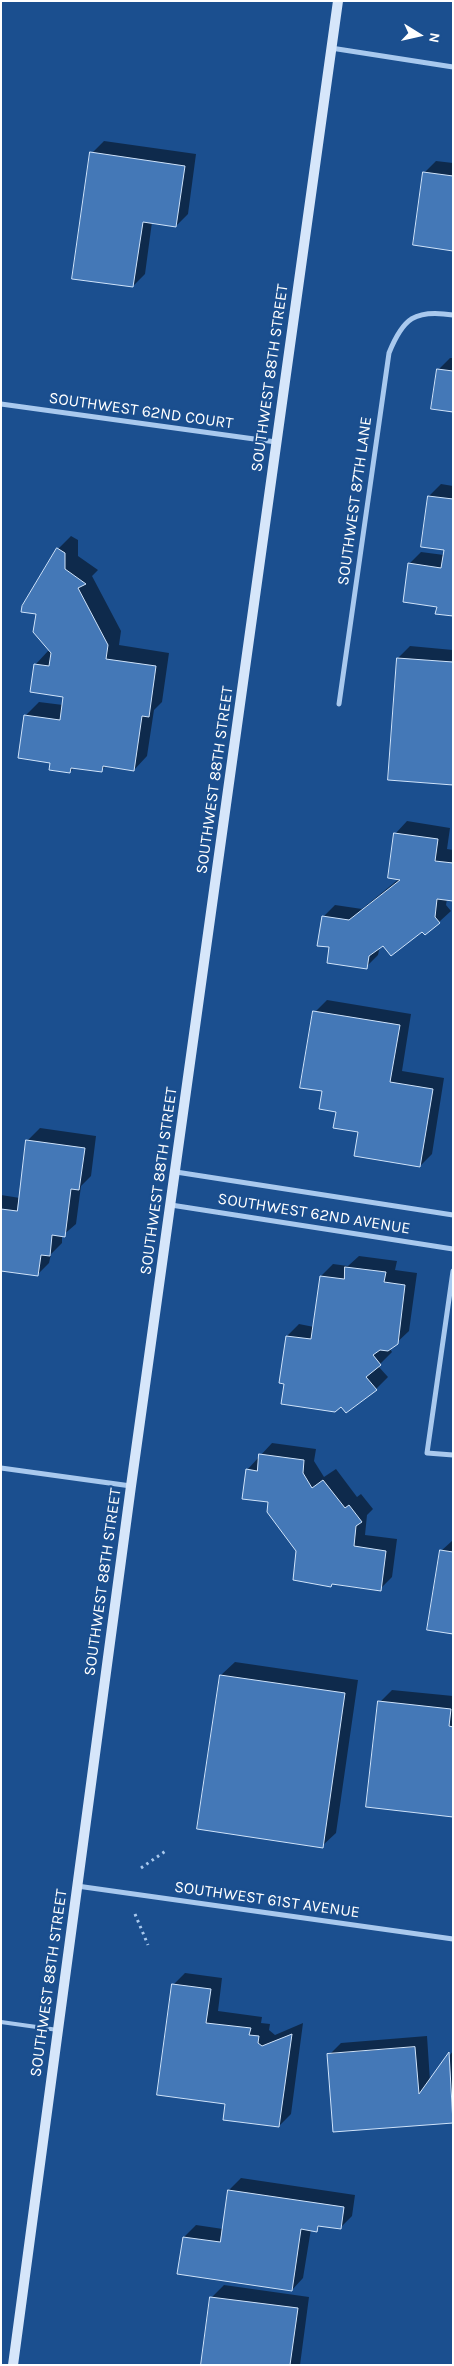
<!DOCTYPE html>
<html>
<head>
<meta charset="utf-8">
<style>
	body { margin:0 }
	#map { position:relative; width:454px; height:2366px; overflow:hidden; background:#1b4f8f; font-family:Karla,sans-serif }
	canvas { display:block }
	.frame { position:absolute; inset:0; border:2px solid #fff; pointer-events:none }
	.north { position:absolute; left:394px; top:10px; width:50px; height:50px; -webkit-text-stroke:4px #1b4f8f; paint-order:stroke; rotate:100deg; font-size:14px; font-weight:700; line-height:20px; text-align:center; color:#fff }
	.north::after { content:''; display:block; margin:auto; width:18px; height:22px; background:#fff; clip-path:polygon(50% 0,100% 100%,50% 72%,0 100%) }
</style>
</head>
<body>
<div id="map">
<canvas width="454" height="2366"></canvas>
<div class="frame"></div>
<div class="north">N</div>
</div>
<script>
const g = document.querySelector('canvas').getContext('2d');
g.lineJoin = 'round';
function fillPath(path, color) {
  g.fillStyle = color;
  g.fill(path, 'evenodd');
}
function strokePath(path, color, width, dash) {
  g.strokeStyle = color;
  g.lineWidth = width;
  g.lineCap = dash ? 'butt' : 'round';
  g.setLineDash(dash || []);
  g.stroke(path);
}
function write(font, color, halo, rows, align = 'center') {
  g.font = font + ' Karla,sans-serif';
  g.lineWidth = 4.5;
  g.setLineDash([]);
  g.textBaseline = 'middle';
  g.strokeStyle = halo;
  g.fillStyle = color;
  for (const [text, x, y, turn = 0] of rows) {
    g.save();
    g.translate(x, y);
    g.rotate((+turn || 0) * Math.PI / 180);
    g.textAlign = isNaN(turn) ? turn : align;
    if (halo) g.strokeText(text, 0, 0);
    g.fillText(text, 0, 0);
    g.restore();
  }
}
fillPath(new Path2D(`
	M104,141L196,154L188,214L176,226L152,222L145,274L133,286L92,153Z
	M436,161L453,163V250L424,173Z
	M450,358H453V410L438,370Z
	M441,484L453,486V615L438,605L409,564L421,552L444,555L445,549L429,496Z
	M71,536L78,540V556L98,570L92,576L121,631L119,645L169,653L162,702L154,710L147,756L134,770L106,766L101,771L75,767L70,772L25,716L39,702L63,705L64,696L35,665L48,651H51L58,549Z
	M410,646L453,650V783L398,658Z
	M407,821L450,828L447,849L453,850V900L447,899L446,905L451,911L439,922L383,944L380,946L378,955L366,967L330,946L323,917L335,905L362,909L400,878L396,833Z
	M327,1000L411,1014L402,1071L444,1078L432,1154L420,1166L359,1131L338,1111L323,1090L315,1012Z
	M40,1128L96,1136L91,1176L81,1186L76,1224L62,1236V1243L51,1254L49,1263L37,1275L1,1270V1195L20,1198L28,1140Z
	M359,1256L397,1261L395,1270L417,1273L409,1331L390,1349L392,1352L378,1366L388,1377L376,1389L342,1405L286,1383L287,1336L299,1324L314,1327L321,1276L333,1264L348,1266Z
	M272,1443L316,1449L314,1461L324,1477L336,1469L357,1497L361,1494L373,1509L367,1515L365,1535L397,1539L392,1577L380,1589L334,1583L331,1586L298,1551L269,1501L247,1470Z
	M453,1540V1633L441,1551Z
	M235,1662L358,1680L336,1833L322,1846L221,1675Z
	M392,1690L453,1696V1816L380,1702Z
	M185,1973L222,1978L218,2011L262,2017L261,2023L270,2024L269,2030L275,2035L303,2023L291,2114L279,2126L227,2103L173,1985Z
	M427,2036L430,2081L453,2051V2122L329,2055L341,2043Z
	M241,2178L355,2195L352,2216L340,2228L321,2225L316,2230L311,2229L303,2278L292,2290L184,2237L196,2225L223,2229L229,2190Z
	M224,2285L309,2297L300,2365H202L212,2297Z`), '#0007');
const building = new Path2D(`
	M90,152L185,166L176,227L143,222L133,287L72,279Z
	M423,172L453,176V251L413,245Z
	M437,369L453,371V412L431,409Z
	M428,496L453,499V616L435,614L437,607L403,602L408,563L441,568L444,550L421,547Z
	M57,548L65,553V569L86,584L78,588L108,645L106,659L156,666L149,717L142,716L134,771L103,766L102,772L71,768L70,773L49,770L50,763L18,758L24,715L60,720L63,697L30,692L34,664L49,666L51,653L33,632L36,614L21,612L22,606Z
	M397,658L453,662V785L388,780Z
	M394,833L438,839L435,861L453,863V901L437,899L435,917L440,923L425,935L422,932L391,956L383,946L369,956L367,969L327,963L329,947L317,946L322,916L349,920L400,880L388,878Z
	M313,1011L400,1025L390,1082L433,1089L420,1167L354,1156L358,1132L333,1128L336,1112L319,1109L322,1091L300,1088Z
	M26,1140L85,1148L79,1190L71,1189L65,1237L52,1235L50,1256L41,1255L38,1276L1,1271V1209L17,1211Z
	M345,1267L386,1272L384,1282L405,1285L398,1344L388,1351L380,1350L373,1355L381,1365L366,1377L377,1390L346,1413L341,1407L335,1412L281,1404L284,1384L279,1383L286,1336L311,1339L320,1276L344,1279Z
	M259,1454L304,1460L303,1473L312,1488L323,1480L345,1508L349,1505L362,1522L356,1526L354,1546L386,1551L381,1591L332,1584L331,1587L293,1580L296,1551L267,1512L268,1502L242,1499L246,1469L257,1471Z
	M440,1550L453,1552V1634L427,1630Z
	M220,1675L345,1693L323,1848L197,1829Z
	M378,1701L451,1709L449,1726L453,1727V1817L366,1807Z
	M172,1984L211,1989L206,2023L251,2028L249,2035L259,2036L258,2043L262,2046L292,2034L279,2127L223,2120L225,2104L157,2095Z
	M415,2047L419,2094L449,2052L453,2123L333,2132L327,2054Z
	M228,2190L344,2207L341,2229L318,2226L317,2232L301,2229L292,2291L177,2274L183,2237L220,2242Z
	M210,2297L298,2308L290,2365H201Z`);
fillPath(building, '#4478b7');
strokePath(building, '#cfe3fa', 1);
strokePath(new Path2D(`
	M141,1868L167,1850
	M135,1914L148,1945`), '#a9c9ee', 3, [2.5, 4]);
strokePath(new Path2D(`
	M1,2022L58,2030`), '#a9c9ee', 4);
strokePath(new Path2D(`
	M331,48L453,67
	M1,404L276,442
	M339,704L389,353C403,318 415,309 453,315
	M176,1172L453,1215
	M171,1205L453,1249
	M453,1271L427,1453L453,1455
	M1,1468L131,1486
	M77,1886L453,1939`), '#a9c9ee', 5);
strokePath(new Path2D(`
	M13,2365L131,1486L338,1`), '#d6e6fa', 10);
write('16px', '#fff', '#1b4f8f', [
	["SOUTHWEST 88TH STREET",270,378,-82],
	["SOUTHWEST 62ND COURT",141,411,8],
	["SOUTHWEST 87TH LANE",355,501,-82],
	["SOUTHWEST 88TH STREET",215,780,-82],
	["SOUTHWEST 88TH STREET",159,1181,-82],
	["SOUTHWEST 62ND AVENUE",314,1214,9],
	["SOUTHWEST 88TH STREET",103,1582,-82],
	["SOUTHWEST 61ST AVENUE",267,1900,8],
	["SOUTHWEST 88TH STREET",49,1983,-82]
]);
</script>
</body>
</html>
